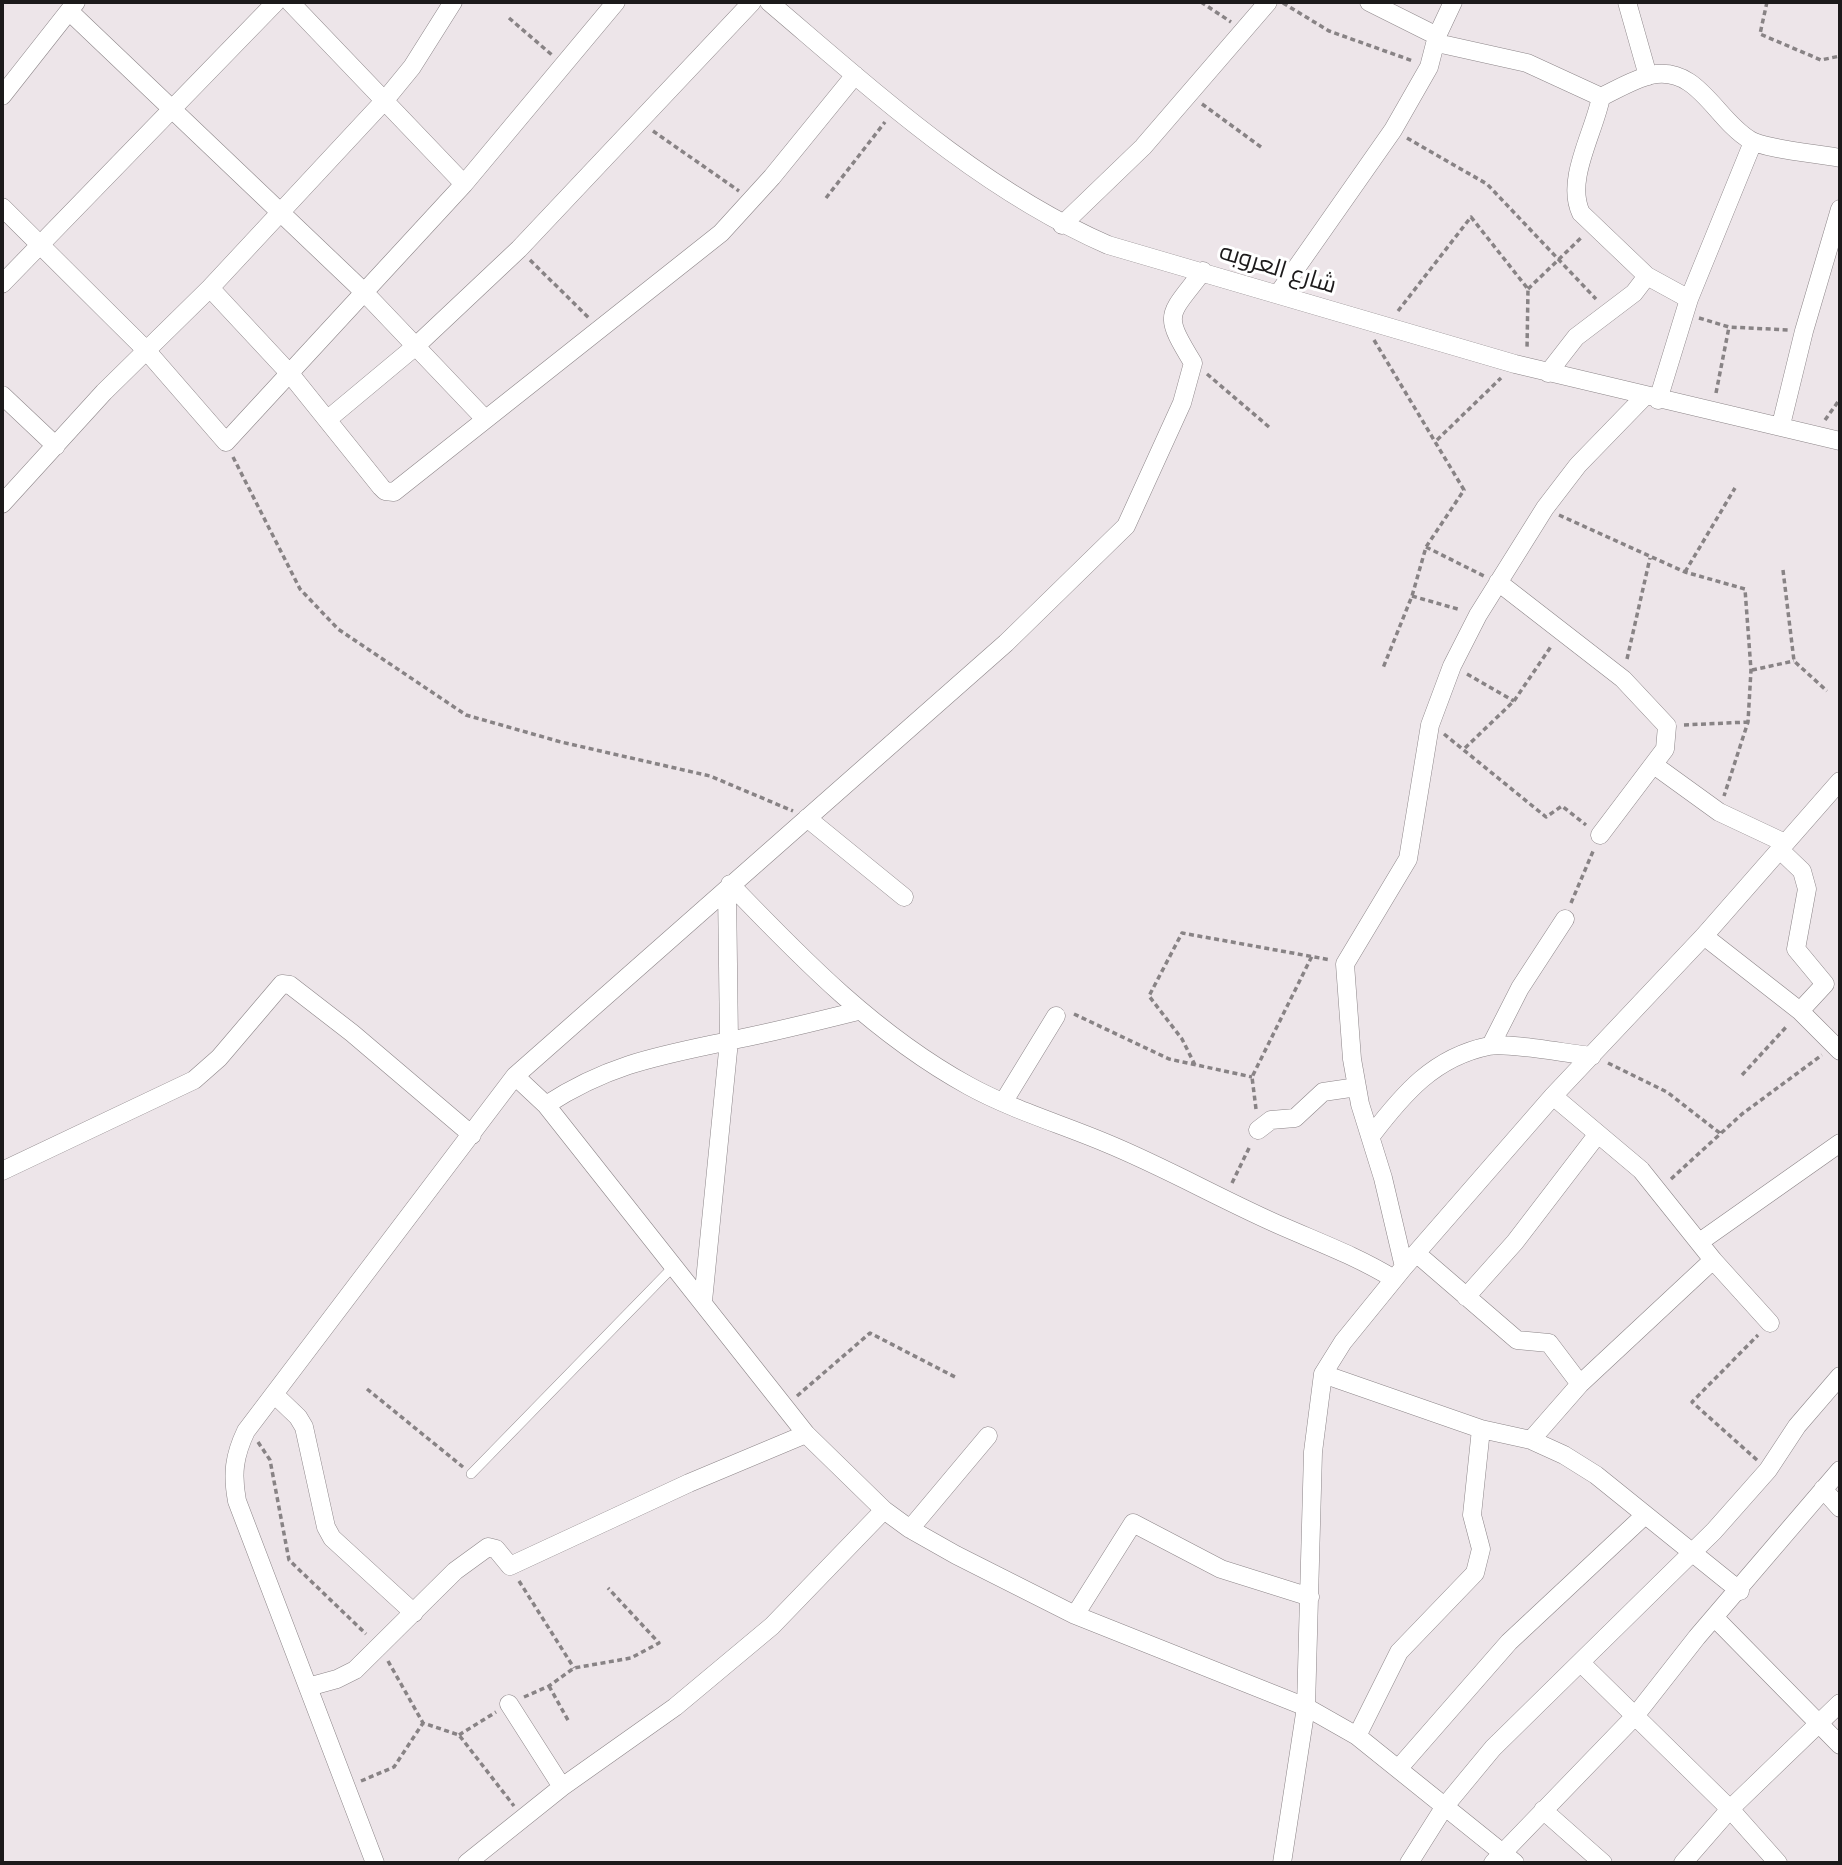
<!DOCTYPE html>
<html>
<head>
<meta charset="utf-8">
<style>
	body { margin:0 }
	#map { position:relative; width:1842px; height:1865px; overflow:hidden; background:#ede5e9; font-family:Ubuntu,sans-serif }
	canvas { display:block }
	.frame { position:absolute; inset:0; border:4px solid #1c1a1b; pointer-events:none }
</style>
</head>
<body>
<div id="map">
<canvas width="1842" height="1865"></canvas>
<div class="frame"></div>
</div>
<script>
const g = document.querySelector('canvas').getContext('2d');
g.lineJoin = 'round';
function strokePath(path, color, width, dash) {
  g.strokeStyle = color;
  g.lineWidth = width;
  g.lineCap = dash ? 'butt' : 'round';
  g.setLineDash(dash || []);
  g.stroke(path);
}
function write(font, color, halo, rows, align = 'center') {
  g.font = font + ' Ubuntu,Cairo,sans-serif';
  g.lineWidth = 6;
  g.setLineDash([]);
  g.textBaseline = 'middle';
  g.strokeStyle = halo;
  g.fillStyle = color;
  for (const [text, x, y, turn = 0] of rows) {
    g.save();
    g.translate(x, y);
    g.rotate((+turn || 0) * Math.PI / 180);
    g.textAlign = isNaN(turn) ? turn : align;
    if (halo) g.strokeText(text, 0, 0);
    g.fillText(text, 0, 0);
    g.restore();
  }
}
const lane = new Path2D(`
	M471,1474L675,1265`);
const street = new Path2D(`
	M290,2L464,184
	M769,2C875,92 980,189 1108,245L1515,364L1840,441
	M1369,2L1437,36
	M1627,2L1648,76
	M69,11L364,292L485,419
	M1437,43L1527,63L1601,97C1616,90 1634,79 1651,75C1698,65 1715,119 1750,140C1764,149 1820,154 1840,158
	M2,96L76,2
	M1601,97C1594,133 1565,180 1581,213L1647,276L1689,299
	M2,207L146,350L226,442L464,184L616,2
	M1062,225L1143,147L1268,2
	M2,284L276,2
	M210,288L291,375L381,487L385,491L394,492L721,233L772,177L855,75
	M1278,294L1393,130L1429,67L1437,36L1453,2
	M1548,373L1576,337L1634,293L1647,276
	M2,395L56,446
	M1658,400L1689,299L1753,142
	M327,420L417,345L519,249L752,2
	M1781,425L1804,331L1840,209
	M2,504L104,392L210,288L385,100L412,67L453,2
	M1498,582L1623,679L1667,726L1665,749L1600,835
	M1654,765L1719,812L1785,843
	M807,818L904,897
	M1780,850L1802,871L1807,889L1796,949L1825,984L1800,1011
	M730,884C803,960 876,1035 969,1086C1013,1110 1061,1124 1106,1143C1167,1168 1224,1201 1284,1227C1323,1244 1358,1257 1394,1279
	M1704,936L1800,1011L1840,1051
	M1491,1045L1520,988L1565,919
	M515,1076L546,1105L806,1434L884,1510L910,1529L956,1555L1075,1615L1306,1707L1357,1736L1515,1863
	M1553,1096L1641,1170L1713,1260L1770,1323
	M1004,1101L1056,1016
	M546,1105C612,1062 664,1055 738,1039C778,1031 818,1021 858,1011
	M1258,1130L1271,1120L1295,1118L1323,1092L1357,1087
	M1371,1136C1403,1094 1434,1057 1489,1046C1508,1042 1569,1054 1592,1056
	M2,1171L194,1080L219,1058L282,984L290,985L352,1033L472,1135
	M1701,1241L1840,1143
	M1416,1253L1517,1340L1549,1343L1580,1384
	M1404,1267L1553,1096L1704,936L1840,781
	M1466,1297L1515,1242L1597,1135
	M703,1301L729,1041L727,889
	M1323,1374L1481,1429L1531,1440L1564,1455L1596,1475L1740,1591
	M275,1395L298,1417L304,1427L326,1527L332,1538L414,1613
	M1531,1440L1580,1384L1713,1260
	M1823,1489L1840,1508
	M910,1529L988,1436
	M1075,1615L1133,1523L1221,1569L1310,1597
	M1716,1619L1840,1745
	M1581,1663L1730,1809L1778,1863
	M308,1687L337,1679L355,1670L455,1571L488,1547L496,1549L510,1566L689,1483L806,1434
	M509,1704L562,1787
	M1357,1736L1399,1652L1475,1573L1481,1549L1472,1515L1481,1429
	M1398,1769L1509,1642L1645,1515
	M1543,1810L1603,1863
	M375,1863L237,1501C232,1474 234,1456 246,1431L515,1076L1006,643L1126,526L1182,403L1193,363C1162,312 1168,317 1203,271
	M467,1863L562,1787L675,1707L772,1626L884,1510
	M1282,1863L1306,1707L1313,1452L1323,1374L1343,1342L1404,1267L1383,1178L1360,1104L1352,1059L1345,964L1408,859L1430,725L1452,666L1478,615L1545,508L1578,465L1644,397
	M1409,1863L1445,1806L1493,1748L1714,1531L1768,1470L1797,1426L1840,1376
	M1493,1863L1635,1716L1697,1637L1840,1470
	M1683,1863L1730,1809L1840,1703`);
strokePath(lane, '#8c8588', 10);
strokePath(street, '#8c8588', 19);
strokePath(new Path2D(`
	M1201,2L1231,22
	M1767,2L1760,34L1821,60L1840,56
	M1283,3L1329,31L1413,61
	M509,18L552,55
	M1202,104L1261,147
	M653,131L739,191
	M1407,138L1487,184L1596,299
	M826,198L885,122
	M530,260L589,318
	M1528,289L1583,236
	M1398,311L1471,217L1528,289L1527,350
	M1699,318L1729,327L1788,330
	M1374,340L1464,490L1426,547L1412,596L1383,668
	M1207,374L1269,427
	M1716,393L1729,327
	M1825,420L1840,399
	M1437,440L1501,378
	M233,457L300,589L338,629L466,715L561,742L710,776L793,811
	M1559,515L1685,572L1745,589L1751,670L1748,722L1724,796
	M1426,547L1484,576
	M1783,570L1794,661L1827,691
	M1685,572L1735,488
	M1412,596L1461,610
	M1627,659L1650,558
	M1752,670L1794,661
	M1467,674L1514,701
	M1684,725L1748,722
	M1444,734L1546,817L1562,806L1586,825
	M1465,748L1514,701L1552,645
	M1571,903L1594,849
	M1074,1014L1169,1059L1252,1077
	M1608,1063L1667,1092L1721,1134
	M1195,1065L1182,1039L1149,996L1182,933L1331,960
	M1742,1075L1788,1025
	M1256,1109L1252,1077L1312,956
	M1671,1179L1742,1114L1822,1055
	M1232,1183L1250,1146
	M1839,1224H1840
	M367,1389L463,1467
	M797,1396L870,1333L957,1378
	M258,1442L270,1460L289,1560L366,1634
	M1757,1460L1692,1402L1758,1335
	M519,1581L574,1668
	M388,1661L423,1723L459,1735L514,1806
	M549,1686L569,1722
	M524,1697L549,1686L574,1668L631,1658L659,1643L608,1588
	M459,1735L496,1712
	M361,1781L394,1767L423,1723`), '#888385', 3.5, [5, 3.5]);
strokePath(lane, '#fff', 9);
strokePath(street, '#fff', 18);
write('24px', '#1c1a1b', '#fff', [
	["شارع العروبه",1278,268,17]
]);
</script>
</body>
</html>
